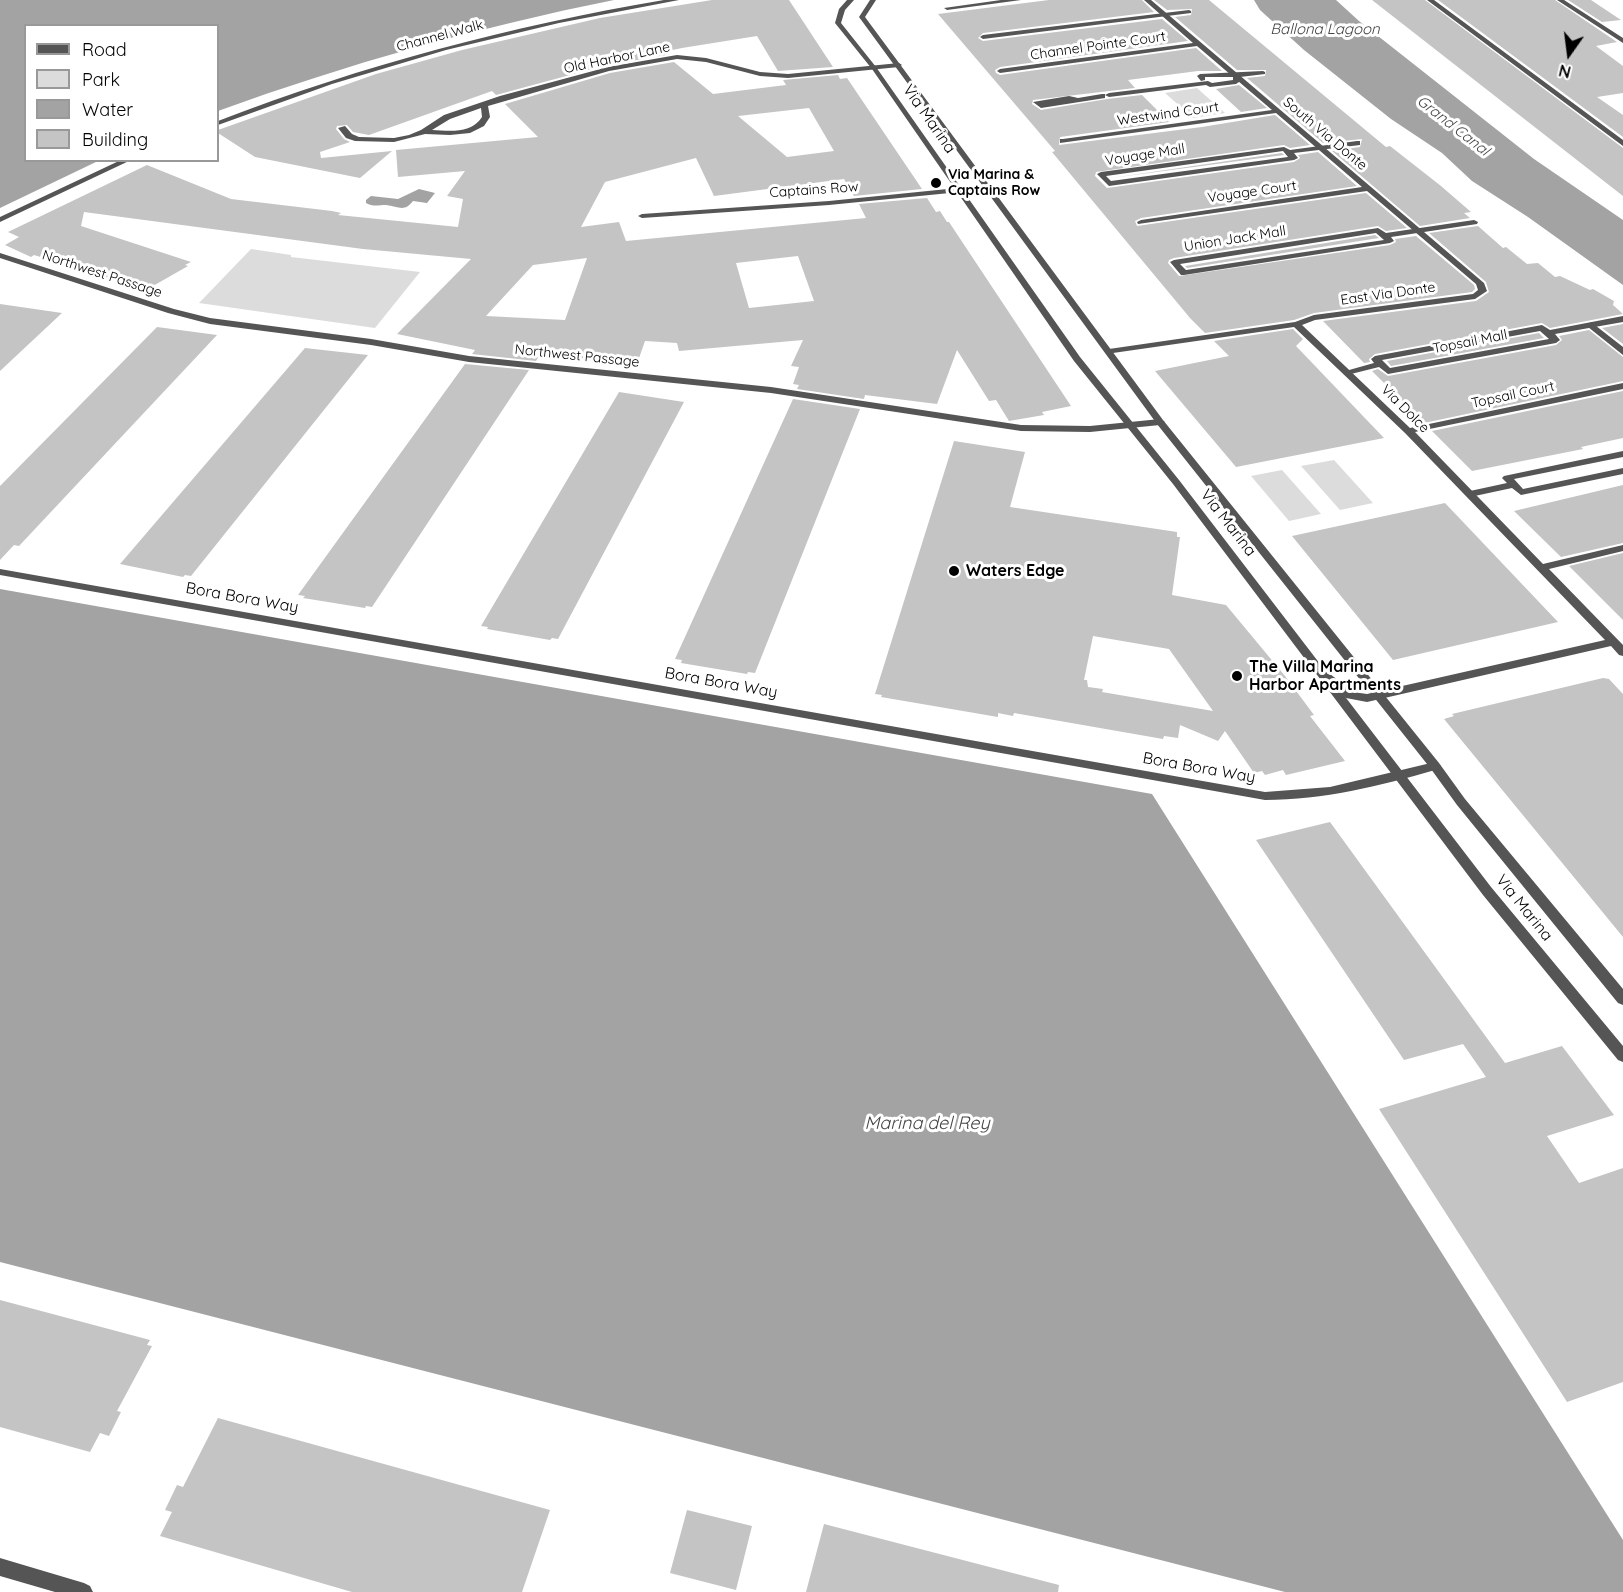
<!DOCTYPE html>
<html>
<head>
<meta charset="utf-8">
<style>
	body { margin:0 }
	#map { position:relative; width:1623px; height:1592px; overflow:hidden; background:#fff; font-family:Quicksand,sans-serif }
	canvas { display:block }
	.legend { position:absolute; left:24px; top:24px; width:195px; height:138px; box-sizing:border-box; background:#fff; border:2px solid #999; margin:0; padding:8px 10px; list-style:none; font-size:18px; color:#000 }
	.legend li { display:flex; align-items:center; gap:12px; height:30px }
	.legend b { width:30px; border:2px solid #999 }
	.north { position:absolute; left:1539px; top:24px; width:60px; height:60px; -webkit-text-stroke:4px #fff; paint-order:stroke; rotate:194deg; font-size:16px; font-weight:700; line-height:24px; text-align:center; color:#000 }
	.north::after { content:''; display:block; margin:auto; width:21px; height:27px; background:#000; clip-path:polygon(50% 0,100% 100%,50% 72%,0 100%) }
</style>
</head>
<body>
<div id="map">
<canvas width="1623" height="1592"></canvas>
<ul class="legend">
<li><b style="height:8px;background:#555"></b>Road</li>
<li><b style="height:16px;background:#dcdcdc"></b>Park</li>
<li><b style="height:16px;background:#a3a3a3"></b>Water</li>
<li><b style="height:16px;background:#c4c4c4"></b>Building</li>
</ul>
<div class="north">N</div>
</div>
<script>
const g = document.querySelector('canvas').getContext('2d');
g.lineJoin = 'round';
function fillPath(path, color) {
  g.fillStyle = color;
  g.fill(path, 'evenodd');
}
function strokePath(path, color, width, dash) {
  g.strokeStyle = color;
  g.lineWidth = width;
  g.lineCap = dash ? 'butt' : 'round';
  g.setLineDash(dash || []);
  g.stroke(path);
}
function write(font, color, halo, rows, align = 'center') {
  g.font = font + ' Quicksand,sans-serif';
  g.lineWidth = 6;
  g.setLineDash([]);
  g.textBaseline = 'middle';
  g.strokeStyle = halo;
  g.fillStyle = color;
  for (const [text, x, y, turn = 0] of rows) {
    g.save();
    g.translate(x, y);
    g.rotate((+turn || 0) * Math.PI / 180);
    g.textAlign = isNaN(turn) ? turn : align;
    if (halo) g.strokeText(text, 0, 0);
    g.fillText(text, 0, 0);
    g.restore();
  }
}
fillPath(new Path2D(`
	M1197,88L1225,113L1193,118L1165,93Z
	M251,249L291,255V257L420,272L375,328L199,303Z
	M1334,460L1373,503L1340,510L1301,466Z
	M1282,470L1321,514L1289,521L1251,476Z`), '#dcdcdc');
fillPath(new Path2D(`
	M0,0H614C479,27 347,64 218,111V26H26V160L98,161L0,208Z
	M1254,0H1336L1359,21L1534,159L1623,220V285L1528,217L1472,181L1442,153L1391,119L1304,50L1260,10Z
	M419,189L435,193L427,203L413,201C404,213 398,206 386,205C378,205 373,207 366,203V200L371,196L398,199Z
	M0,589L1152,794L1623,1540V1592H1285L0,1262Z`), '#a3a3a3');
fillPath(new Path2D(`
	M712,0H789L833,67L778,71L757,36L682,48L663,52L666,55L607,65L496,95L492,91L369,135L353,132L347,125L337,126L336,129L344,139L350,142L320,152L321,158L392,151L360,178L255,157L218,133V130L376,74L462,50L600,18Z
	M1049,0H1142L1154,12L983,33L978,38L983,41L1162,19L1188,41L1000,67L995,70L996,73L1000,75L1196,48L1222,71H1198L1128,80L1135,88L1033,100L1032,104L1041,110L1107,99L1142,95L1169,122L1060,137L1059,145L1202,127L1275,115L1310,145L1290,148L1284,145L1096,172L1095,176L1107,188L1294,162L1300,158L1298,155L1318,152L1357,186L1141,218L1135,221L1137,226L1366,193L1407,228L1386,231L1378,226L1174,258L1169,260L1168,263L1179,276L1390,245L1396,242L1395,239L1416,236L1474,285L1475,289L1472,292L1314,313L1294,320L1205,333L1190,318L1052,152L1055,151L938,14Z
	M1154,0H1209L1386,147L1390,146L1441,186L1471,212L1464,213L1470,218L1420,226L1332,151L1360,147L1362,139L1323,143L1247,78L1265,76L1266,70H1237L1175,17L1191,15L1192,9L1167,10Z
	M1372,0H1425L1623,148V196Z
	M1438,0H1555L1617,42L1596,46L1623,66V93L1597,97L1623,115V137Z
	M1568,0H1591L1621,20L1602,22Z
	M674,62L713,94L786,85L783,80L838,75L840,79L847,78L922,189L854,196L844,179L714,196L696,158L605,182L581,227L619,222L626,241L866,218L859,204L927,198L936,212L940,211L947,222H949L1071,406L1042,412L1044,415L1009,421L996,400L989,401L957,350L937,404L865,395L864,399L797,389L799,385L793,384L799,367L791,366L803,340L679,351L677,343L645,341L638,361L539,356L536,361L472,354L475,350L397,334L471,259L363,249L84,212L81,226L191,262L185,265L188,266L146,290L34,255L31,257L5,245L19,237L8,232L147,165L231,199L332,211L341,213L338,215L458,227L463,199L447,196L465,171L398,177L396,150L538,137L505,104L610,73ZM809,108L834,151L787,157L738,116ZM798,256L814,301L749,308L736,263ZM587,258L565,320L486,316L533,265Z
	M1239,85L1267,108L1241,112L1216,89Z
	M1282,153L1284,155L1111,178Z
	M1478,226L1503,248L1506,247L1527,264L1538,263L1555,277L1560,276L1590,290L1593,289L1614,301L1613,305L1623,314L1550,328L1542,323L1375,354L1369,359L1370,362L1364,363L1323,321L1476,301L1489,292L1486,282L1429,233Z
	M1375,235L1379,238L1187,268L1185,266Z
	M0,304L62,313L0,371Z
	M1623,324V344L1602,328Z
	M157,327L217,335L19,546L14,545L0,560V486Z
	M1293,329L1303,339L1296,346L1384,438L1236,467L1155,371L1229,356L1214,341Z
	M1589,330L1623,357V381L1424,423L1372,371L1378,369L1388,376L1556,345L1562,340L1559,336Z
	M1539,333L1544,338L1391,366L1387,361Z
	M305,348L368,355L191,576L185,575L183,577L120,564Z
	M465,364L529,370L372,607L366,606L365,608L303,598L305,596L298,595Z
	M1623,391V438L1581,447L1583,449L1472,471L1432,431Z
	M619,392L684,402L558,639L552,638L550,640L487,629L488,627L481,626Z
	M793,399L860,409L755,673L748,672L747,674L681,663L682,660L675,659Z
	M954,441L1025,452L1010,507L1177,532V537H1180L1172,595L1226,605L1285,676L1314,715L1310,716L1345,761L1286,775L1283,770L1265,775L1262,771L1254,773L1225,731L1218,741L1180,725L1178,738L1164,736L1163,739L1014,713L1013,716L998,713V717L881,697L882,695L875,694ZM1093,636L1169,649L1213,711L1102,692L1103,689L1088,687L1087,680H1084Z
	M1623,485V543L1561,557L1514,511Z
	M1445,503L1558,622L1393,660L1292,536Z
	M1623,553V620L1569,566Z
	M1603,678L1609,679L1623,694V937L1444,719L1454,716L1452,714Z
	M1330,822L1505,1063L1562,1046L1614,1115L1547,1136L1579,1183L1623,1168V1382L1567,1402L1379,1109L1486,1077L1463,1044L1404,1060L1256,840Z
	M0,1300L150,1340L147,1345L152,1346L117,1411L121,1412L109,1436L100,1433L90,1452L0,1427Z
	M218,1418L550,1510L522,1592H352L160,1536L172,1512L165,1510L177,1485L183,1487Z
	M687,1510L752,1526L736,1590L670,1573Z
	M824,1524L1059,1585L1058,1592H806Z`), '#c4c4c4');
fillPath(new Path2D(`
	M1189,10L1191,11V13L983,39L980,37L983,35Z
	M1263,71L1265,72V74L1240,77L1239,82L1236,84L1210,87L1206,85L1109,97L1105,95L1109,93L1208,81L1212,83L1233,80V77H1205V80L1201,81L1197,76L1200,74Z
	M1102,94H1105V98L1041,108L1033,102L1069,96L1078,98Z
	M1357,141H1360V145L1294,153L1298,158L1294,160L1109,186L1097,174L1101,172L1284,147L1290,150ZM1283,151L1288,157L1111,181L1106,176Z
	M1474,220L1478,222L1477,224L1391,237L1394,241L1390,243L1184,275H1181L1170,262L1174,260L1378,228L1386,233ZM1376,233L1384,240L1186,270L1180,264Z
	M1623,316V322L1555,334L1560,340L1556,343L1388,374L1379,367L1347,375L1342,372L1374,363L1371,359L1375,356L1542,325L1550,330ZM1540,331L1549,339L1390,368L1382,360Z
	M1623,451V457L1514,479L1523,489L1623,468V474L1521,495L1512,488L1470,497L1465,494L1470,491L1507,483L1502,478L1504,476Z`), '#555');
fillPath(new Path2D(`
	M664,0H679L559,23L446,50L332,84L218,125V121C363,65 511,26 664,0Z
	M1001,0H1021L947,10L944,8Z
	M1144,0H1151L1484,283L1487,291L1475,299L1315,320L1302,325L1410,428L1623,383V389L1415,432L1543,564L1623,545V551L1549,569L1623,645V656L1619,655L1611,646L1367,702L1346,698L1322,680L1320,677L1322,674H1330L1353,692L1367,694L1605,640L1405,433L1294,327L1106,354V350L1109,349L1295,322L1314,315L1473,294L1478,290L1476,284L1367,191L1138,224L1137,222L1141,220L1362,187L1276,113L1060,143V139H1063L1272,110L1197,46L1000,73L997,71L1000,69L1193,43Z
	M1557,0H1564L1623,38V43Z
	M677,55L706,58L760,72L788,74L899,63L902,65L899,67L788,78L760,76L706,62L677,59L609,71L488,106L490,117L484,126L470,133L450,135L425,134L394,142L355,141L346,138L338,128L345,126L352,134L359,137L394,138L409,135L421,130L444,115L500,96L608,67ZM481,108L482,117C471,134 450,131 432,130L450,119Z
	M121,160H131L0,222V217Z
	M987,185H990V189L829,205L642,218L638,216L642,214L829,201Z
	M0,253L174,309L210,318L371,339L469,356L771,387L1021,425L1090,426L1160,419L1165,422L1160,425L1090,432L1021,431L771,393L469,362L371,345L210,324L168,313L0,258Z
	M1591,322L1623,347V355L1588,327L1587,325Z
	M0,569L1265,792L1330,787L1435,762L1441,766L1435,770C1379,786 1324,800 1265,800L0,575Z
	M0,1558L84,1583L90,1586L93,1592H55L0,1576Z`), '#555');
fillPath(new Path2D(`
	M847,0H854L845,10L841,23L876,67L1080,357L1179,480L1491,887L1623,1046V1062L1618,1060L1483,895L1173,484L1074,361L872,69L835,23L839,9Z
	M870,0H876L865,17L1163,420L1439,763L1465,799L1623,989V1005L1618,1003L1457,805L1431,769L1157,424L859,17Z
	M1427,0H1434L1623,140V146Z`), '#555');
for (const [x, y, r, color] of [
	[936,183,6,"#000"],
	[954,571,6,"#000"],
	[1237,676,6,"#000"]
]) {
  const dot = new Path2D();
  dot.arc(x, y, r, 0, 2 * Math.PI);
  g.fillStyle = color;
  g.fill(dot);
  strokePath(dot, '#fff', 2);
}
write('14px', '#000', '#fff', [
	["Channel Walk",440,36,-15],
	["Channel Pointe Court",1098,46,-8],
	["Old Harbor Lane",617,58,-12],
	["Westwind Court",1168,114,-8],
	["South Via Donte",1325,134,40],
	["Voyage Mall",1145,155,-9],
	["Captains Row",814,190,-4],
	["Voyage Court",1252,192,-8],
	["Union Jack Mall",1235,239,-9],
	["Northwest Passage",102,274,18],
	["East Via Donte",1388,294,-8],
	["Topsail Mall",1470,342,-11],
	["Northwest Passage",577,356,6],
	["Topsail Court",1513,395,-12],
	["Via Dolce",1405,409,45]
]);
write('bold 14px', '#000', '#fff', [
	["Via Marina &",948,175],
	["Captains Row",948,191]
], 'left');
write('italic 15px', '#444', '#fff', [
	["Ballona Lagoon",1325,29],
	["Grand Canal",1453,126,38]
]);
write('16px', '#000', '#fff', [
	["Via Marina",929,119,55],
	["Via Marina",1228,523,52],
	["Bora Bora Way",242,598,10],
	["Bora Bora Way",721,683,10],
	["Bora Bora Way",1199,768,10],
	["Via Marina",1524,908,51]
]);
write('bold 16px', '#000', '#fff', [
	["Waters Edge",966,571],
	["The Villa Marina",1249,667],
	["Harbor Apartments",1249,685]
], 'left');
write('italic 18px', '#444', '#fff', [
	["Marina del Rey",927,1124]
]);
</script>
</body>
</html>
